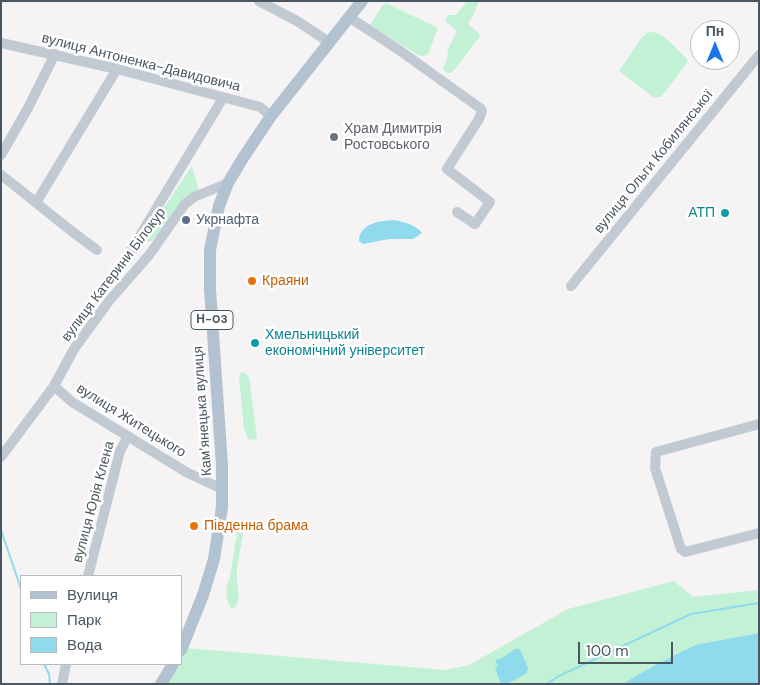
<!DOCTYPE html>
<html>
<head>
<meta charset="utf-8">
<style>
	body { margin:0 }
	#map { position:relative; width:760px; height:685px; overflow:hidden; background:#f5f3f3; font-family:"DM Sans",sans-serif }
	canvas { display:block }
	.frame { position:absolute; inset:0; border:2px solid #4a5661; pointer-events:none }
	.legend { position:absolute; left:20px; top:575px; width:162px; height:90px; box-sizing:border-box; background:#fff; border:1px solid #b7bbc0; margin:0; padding:6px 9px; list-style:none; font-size:15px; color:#4a5661 }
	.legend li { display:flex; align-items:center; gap:10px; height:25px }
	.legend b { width:25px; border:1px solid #b7bbc0 }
	.north { position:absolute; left:690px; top:20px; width:50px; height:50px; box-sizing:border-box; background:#fff; border:1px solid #b7bbc0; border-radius:50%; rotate:0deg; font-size:14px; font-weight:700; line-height:20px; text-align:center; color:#4a5661 }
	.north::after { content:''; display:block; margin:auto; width:18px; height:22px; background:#1a73e8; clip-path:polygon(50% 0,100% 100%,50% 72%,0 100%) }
	.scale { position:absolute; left:578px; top:642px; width:95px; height:22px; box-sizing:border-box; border:2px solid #4a5661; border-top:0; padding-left:6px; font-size:15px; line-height:18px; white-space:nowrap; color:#4a5661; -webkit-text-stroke:4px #fff; paint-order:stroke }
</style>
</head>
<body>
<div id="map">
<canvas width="760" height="685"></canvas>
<div class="frame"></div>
<ul class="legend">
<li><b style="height:6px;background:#b3c2d1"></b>Вулиця</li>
<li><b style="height:14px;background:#c3f1d5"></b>Парк</li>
<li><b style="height:14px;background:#90daee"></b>Вода</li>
</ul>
<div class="north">Пн</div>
<div class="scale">100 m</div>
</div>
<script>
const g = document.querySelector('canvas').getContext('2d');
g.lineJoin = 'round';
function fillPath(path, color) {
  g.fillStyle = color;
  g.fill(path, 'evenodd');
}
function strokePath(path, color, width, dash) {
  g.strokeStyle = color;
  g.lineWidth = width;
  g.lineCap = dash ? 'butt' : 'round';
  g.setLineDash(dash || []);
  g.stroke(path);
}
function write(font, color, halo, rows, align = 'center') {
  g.font = font + ' "DM Sans",sans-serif';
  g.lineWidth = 5;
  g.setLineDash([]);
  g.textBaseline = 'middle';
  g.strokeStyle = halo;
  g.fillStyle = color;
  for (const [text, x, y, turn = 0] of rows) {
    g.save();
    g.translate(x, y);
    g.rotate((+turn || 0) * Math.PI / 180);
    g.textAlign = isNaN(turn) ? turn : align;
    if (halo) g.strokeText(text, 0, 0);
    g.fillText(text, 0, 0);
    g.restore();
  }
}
fillPath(new Path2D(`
	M467,1H479L473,16L469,21V25L481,35L456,68L451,73H447L443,69L447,59L448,49L457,31L445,21L448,15H456Z
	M386,3L438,28L428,54L424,56L418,55L370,25L382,6Z
	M649,32C664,31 677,50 687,59V63L661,97H653L619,71L642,37Z
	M192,166L199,192L168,222L152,241L146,242L151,227Z
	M244,372L249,377L257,437L255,440L248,439L244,429L239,377L240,373Z
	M239,531H242L243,534L237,568V581L239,596L237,604L234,608H231C225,598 225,587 230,577L237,533Z
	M674,581L693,597L759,590V633L695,645L657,664L622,684H165L177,664H181V657L186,648L446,670L469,665L568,609Z`), '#c3f1d5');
fillPath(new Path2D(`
	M394,220C404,222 417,225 422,233L413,239H389L363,244L359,241C360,223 379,221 394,220Z
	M759,633V684H622L657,664L695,645Z
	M515,649H520L528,668L527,673L507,684H501L495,668L498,666L495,660L502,658Z`), '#90daee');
strokePath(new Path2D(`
	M1,530L21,589
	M44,664L49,674L50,684
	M547,684L559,676L691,614L759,603`), '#90daee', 2);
strokePath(new Path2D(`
	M259,1L297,21L329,42
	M349,17L399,50L480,108L482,111L479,119L447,169L490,202L475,224L457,212
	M1,43L117,69L260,107L271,116
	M1,155L28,108L55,54
	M1,175C34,200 64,227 97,250
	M37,201L117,69
	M124,262L223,98
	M571,286L759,55
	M54,386L72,402L186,472L222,489
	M759,424L656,452L655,468L681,549L685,552L759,533
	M1,457L54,386L74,349L109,301L150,254L185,204L194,197L228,183
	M88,576L120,451L128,436
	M62,684L66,664`), '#c1cad2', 10);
strokePath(new Path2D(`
	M181,650L203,595L214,559L222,507V466L210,289V250L219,206L228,183L243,158L271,116L362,1
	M161,684L173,664`), '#b3c2d1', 12);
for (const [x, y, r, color] of [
	[334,137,5,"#6b7280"],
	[725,213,5,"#0f9aa8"],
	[186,220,5,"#5c6f8a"],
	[252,281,5,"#e8710a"],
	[255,343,5,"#0f9aa8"],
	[194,526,5,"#e8710a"]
]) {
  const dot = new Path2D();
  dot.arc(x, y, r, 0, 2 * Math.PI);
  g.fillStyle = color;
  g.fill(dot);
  strokePath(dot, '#fff', 2);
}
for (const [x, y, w] of [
	[212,320,42]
]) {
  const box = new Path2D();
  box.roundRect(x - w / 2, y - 9.5, w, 19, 4);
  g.fillStyle = '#fff';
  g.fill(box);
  strokePath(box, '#4a5661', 1);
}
write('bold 12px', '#4a5661', null, [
	["Н-03",212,320]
]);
write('14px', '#4a5661', '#fff', [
	["вулиця Антоненка-Давидовича",141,63,14],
	["вулиця Ольги Кобилянської",654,162,-51],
	["вулиця Катерини Білокур",114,275,-53],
	["Камʼянецька вулиця",203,411,-94],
	["вулиця Житецького",131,421,32],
	["вулиця Юрія Клена",94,502,-75]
]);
write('14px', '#5b616d', '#fff', [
	["Храм Димитрія",344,129],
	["Ростовського",344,145]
], 'left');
write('14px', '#0d838f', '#fff', [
	["АТП",715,213],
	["Хмельницький",265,335,"left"],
	["економічний університет",265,351,"left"]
], 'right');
write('14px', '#4e5e75', '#fff', [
	["Укрнафта",196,220]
], 'left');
write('14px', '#c56008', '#fff', [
	["Краяни",262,281],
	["Південна брама",204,526]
], 'left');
</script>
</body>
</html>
